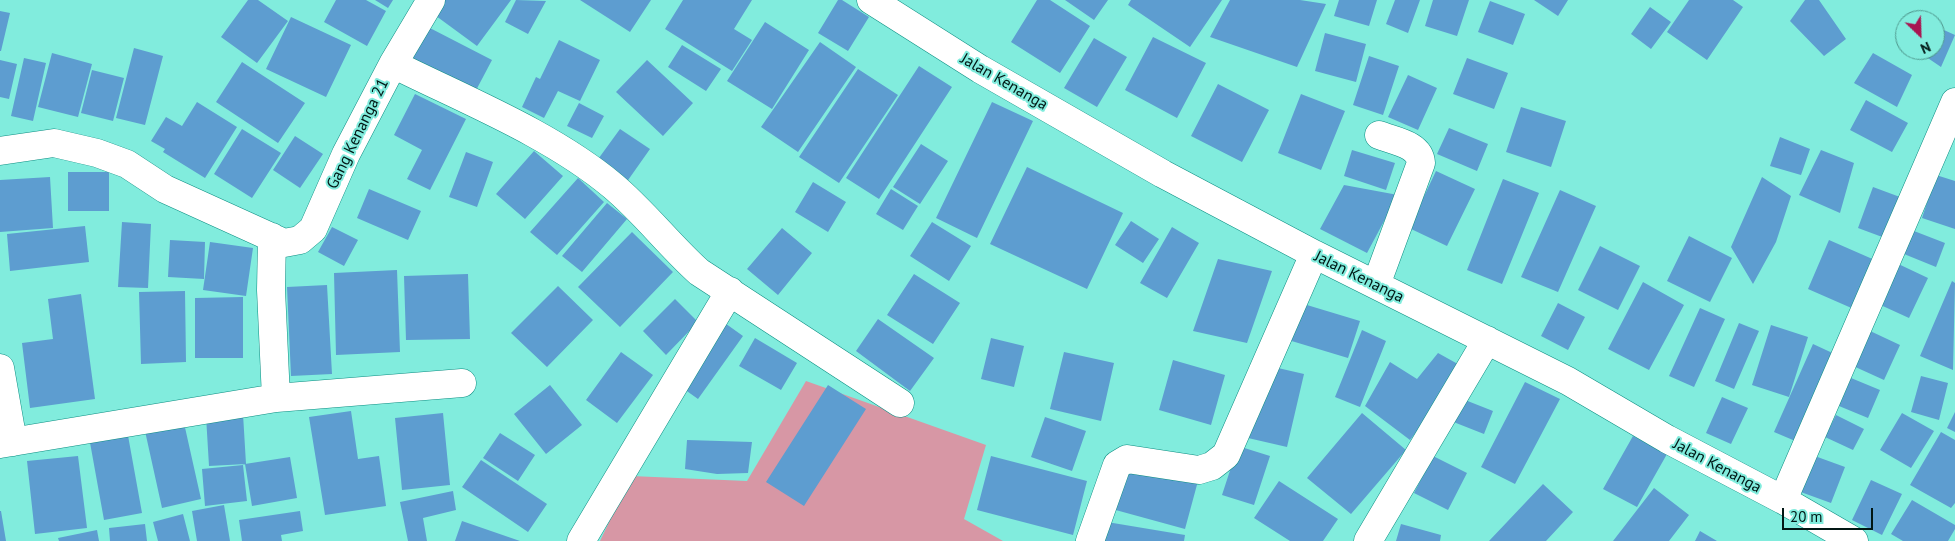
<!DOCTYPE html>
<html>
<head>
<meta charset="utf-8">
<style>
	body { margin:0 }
	#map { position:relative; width:1955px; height:541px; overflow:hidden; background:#81ecdd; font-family:"PT Sans",sans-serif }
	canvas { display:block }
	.north { position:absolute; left:1895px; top:10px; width:50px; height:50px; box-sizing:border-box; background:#81ecdd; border:1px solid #4e978d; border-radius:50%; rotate:156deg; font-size:14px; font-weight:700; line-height:20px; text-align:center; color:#011714 }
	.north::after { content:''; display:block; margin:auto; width:18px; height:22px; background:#a81651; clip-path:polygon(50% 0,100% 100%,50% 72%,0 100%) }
	.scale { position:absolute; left:1782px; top:508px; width:91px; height:22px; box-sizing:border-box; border:2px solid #011714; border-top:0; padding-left:6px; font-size:15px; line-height:18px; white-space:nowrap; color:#011714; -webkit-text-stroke:4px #81ecdd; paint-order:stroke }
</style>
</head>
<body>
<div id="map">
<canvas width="1955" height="541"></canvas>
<div class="north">N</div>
<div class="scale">20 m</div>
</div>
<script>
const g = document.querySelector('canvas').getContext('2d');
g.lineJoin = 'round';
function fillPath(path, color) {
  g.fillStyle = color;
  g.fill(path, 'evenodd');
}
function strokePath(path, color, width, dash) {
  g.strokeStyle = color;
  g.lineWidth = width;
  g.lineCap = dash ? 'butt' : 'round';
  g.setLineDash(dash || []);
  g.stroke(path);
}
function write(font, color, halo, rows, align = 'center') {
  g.font = font + ' "PT Sans",sans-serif';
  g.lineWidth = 4;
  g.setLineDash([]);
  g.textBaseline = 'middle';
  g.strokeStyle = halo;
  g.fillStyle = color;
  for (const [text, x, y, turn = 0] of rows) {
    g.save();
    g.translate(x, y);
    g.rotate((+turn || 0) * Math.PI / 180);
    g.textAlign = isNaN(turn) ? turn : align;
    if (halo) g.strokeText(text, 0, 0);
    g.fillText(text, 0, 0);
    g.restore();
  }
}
fillPath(new Path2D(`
	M806,381L986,445L964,519L1003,541H600L631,476L747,481Z`), '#d797a5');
fillPath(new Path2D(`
	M248,0H258L288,21L257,63L221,37Z
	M336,0H366L386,11L367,46L324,22Z
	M375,0H393L388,8Z
	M442,0H511L477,46L432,13Z
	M516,0L546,1L528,34L505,22Z
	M580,0H651L630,32Z
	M683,0H752L734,29L752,40L732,71L665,29Z
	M838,0H842L869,17L848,51L818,33Z
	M1037,0H1050L1090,26L1060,73L1011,42Z
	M1065,0H1108L1094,20Z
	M1131,0H1222L1190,47L1128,5Z
	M1230,0H1300L1326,4L1297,67L1210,37Z
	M1339,0H1377L1369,26L1334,16Z
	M1395,0H1420L1408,33L1386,24Z
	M1433,0H1469L1457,36L1425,26Z
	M1534,0H1568L1558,16Z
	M1689,0H1733L1743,7L1707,60L1667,32Z
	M1805,0H1819L1846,39L1824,56L1790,21Z
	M1490,1L1525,14L1513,45L1478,32Z
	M1650,7L1671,22L1651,49L1631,34Z
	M0,11L10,13L1,51H0Z
	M291,17L351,45L326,97L266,69Z
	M765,22L809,50L772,109L727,81Z
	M426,26L492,60L473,96L407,62Z
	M1935,26L1955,35L1941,67L1916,50H1935Z
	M1325,33L1366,44L1356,82L1315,71Z
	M1153,37L1206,63L1177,118L1125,90Z
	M1094,38L1127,57L1097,107L1064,88Z
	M559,40L600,60L580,101L558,91L544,118L522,107L536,77L540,79Z
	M820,42L856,67L798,152L761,127Z
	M682,45L721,69L706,91L668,67Z
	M134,48L163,56L145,125L116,118Z
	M52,53L92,64L78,117L38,107Z
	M1873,53L1912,75L1897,107L1854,83Z
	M1369,56L1399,66L1383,115L1353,105Z
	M24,58L46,63L33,121L11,116Z
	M1467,58L1508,73L1494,109L1453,94Z
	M0,60L17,64L9,99L0,97Z
	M647,60L693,103L663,136L616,92Z
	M242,62L305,103L278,143L216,102Z
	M919,66L952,87L879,199L846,178Z
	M858,69L898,95L839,183L799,157Z
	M92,70L124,78L113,121L81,113Z
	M1408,75L1437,88L1418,130L1388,117Z
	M1218,84L1269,110L1242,162L1191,136Z
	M415,94L466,119L430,190L407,179L422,150L394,135Z
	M1301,94L1345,111L1321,170L1278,153Z
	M1866,100L1908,123L1892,152L1850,130Z
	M197,102L237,127L205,178L163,152L165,149L151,141L166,117L182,126Z
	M992,102L1033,121L977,238L936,218Z
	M579,103L604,116L592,138L567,126Z
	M1521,107L1566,121L1551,167L1506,152Z
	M1449,128L1488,144L1477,171L1437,154Z
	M242,129L281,153L252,198L214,174Z
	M620,129L650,149L626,183L596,162Z
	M295,136L323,154L300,188L273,170Z
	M1780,137L1810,149L1801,175L1770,166Z
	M921,144L948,161L920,204L893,187Z
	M1352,150L1395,163L1386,190L1344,176Z
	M1821,150L1854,163L1840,213L1799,195Z
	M534,151L563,176L525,219L496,194Z
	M466,152L493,162L477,207L449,197Z
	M1027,167L1123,213L1087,289L990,244Z
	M1436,171L1475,189L1447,246L1409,228Z
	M68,172H109V211H68Z
	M1936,175L1955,181V229L1922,218Z
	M50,177L53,228L0,232V180Z
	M1762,177L1791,196L1776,242L1753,284L1731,247Z
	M578,178L604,202L557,255L530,232Z
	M1503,179L1539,193L1502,284L1467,270Z
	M813,182L846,202L828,232L795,212Z
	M1344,185L1398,195L1367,253L1320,229Z
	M1873,187L1908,200L1893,241L1858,228Z
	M369,189L421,211L408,240L357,218Z
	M891,189L918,206L903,230L876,214Z
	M1560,190L1596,206L1558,292L1521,277Z
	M607,203L627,219L582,272L562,256Z
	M1131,221L1159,239L1143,263L1115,245Z
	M122,222L151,224L148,288L118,287Z
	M932,222L971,246L949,281L910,256Z
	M85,226L89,262L10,271L7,234Z
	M332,227L358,240L344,266L318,252Z
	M1172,227L1199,243L1167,298L1140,283Z
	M782,228L812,253L778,295L747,269Z
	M1914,231L1945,243L1936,267L1904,254Z
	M632,232L673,272L620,327L578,287Z
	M1689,236L1732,258L1710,302L1667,281Z
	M170,240L205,242L204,279L168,277Z
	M1829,240L1877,261L1856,310L1808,289Z
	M210,242L253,248L246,296L203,290Z
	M1600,246L1640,266L1618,310L1578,290Z
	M1218,259L1272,271L1247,343L1193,331Z
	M1892,261L1928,278L1909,318L1874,302Z
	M397,270L400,352L336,355L334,273Z
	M468,274L470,339L406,340L404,276Z
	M914,274L960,303L933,344L887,315Z
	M1952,281L1955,283L1953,370L1920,356Z
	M1643,282L1684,305L1649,370L1608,349Z
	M327,285L332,374L291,376L287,287Z
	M558,286L593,320L547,367L511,333Z
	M185,291L186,362L141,364L139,292Z
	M81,294L95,399L30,408L22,343L53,339L48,299Z
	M243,297V358H195V298Z
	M675,299L698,322L666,355L643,331Z
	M1297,302L1360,321L1348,358L1285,339Z
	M1558,303L1585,317L1568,350L1541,336Z
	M1700,308L1725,319L1694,387L1669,376Z
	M878,319L934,358L910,391L856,351Z
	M722,321L743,336L698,399L677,384Z
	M1739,323L1759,331L1734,389L1715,381Z
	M1771,325L1808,337L1789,397L1752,385Z
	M1362,330L1386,341L1360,407L1335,397Z
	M1868,330L1900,345L1884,380L1851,365Z
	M755,338L797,363L781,390L739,366Z
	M991,338L1024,346L1014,387L981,379Z
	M1813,344L1839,356L1800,443L1774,432Z
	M621,352L653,375L617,423L586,400Z
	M1064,352L1114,363L1101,421L1050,409Z
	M1438,353L1465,368L1410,440L1365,406L1390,362L1417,379Z
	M1173,360L1225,375L1211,425L1159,410Z
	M1265,365L1304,374L1287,447L1248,438Z
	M1921,376L1948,383L1939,420L1911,412Z
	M1851,378L1880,390L1868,418L1839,406Z
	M1525,382L1560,399L1515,484L1481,467Z
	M550,385L582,425L546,454L514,414Z
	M828,385L866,409L804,506L766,482Z
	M1722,397L1748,408L1731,444L1706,433Z
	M1460,398L1493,411L1484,434L1451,421Z
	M351,411L358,459L379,456L386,506L325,515L309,417Z
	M1955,412V432L1947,428Z
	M443,413L450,485L402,490L395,418Z
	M1362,413L1406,450L1351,514L1307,478Z
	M1902,413L1934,431L1911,468L1880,450Z
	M243,414L246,464L209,466L206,416Z
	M1836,415L1864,429L1853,450L1825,437Z
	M1045,417L1086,431L1072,471L1031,457Z
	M184,423L201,499L162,508L145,431Z
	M127,430L142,513L104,520L89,437Z
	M1941,432L1955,440V503L1951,508L1910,485Z
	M500,433L535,455L518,481L483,458Z
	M1633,436L1667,454L1637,507L1603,489Z
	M687,440L752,442L748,473L717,474L685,469Z
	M1238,446L1270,456L1254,505L1222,495Z
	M1812,455L1845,467L1831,503L1798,491Z
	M78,456L87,528L35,534L27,461Z
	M991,456L1087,481L1073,535L977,510Z
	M1433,456L1467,473L1448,510L1414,493Z
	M290,457L297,498L252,506L245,464Z
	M481,460L547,504L528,532L462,487Z
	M1125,461L1198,481L1185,529L1112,509Z
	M243,465L247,501L205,506L202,469Z
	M1871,480L1902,494L1882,535L1852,520Z
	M1279,481L1338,519L1323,541H1290L1254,518Z
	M1543,484L1573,512L1546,541H1489Z
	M1654,488L1689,515L1669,541H1613Z
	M453,491L456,510L423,518L427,541H408L400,502Z
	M1912,500L1955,525V529L1948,541H1903L1891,534Z
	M224,505L230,541H197L192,511Z
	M0,511H1L6,541H0Z
	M300,511L303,531L281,535L282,541H242L239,520Z
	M183,514L190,541H158L153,522Z
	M462,521L520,541H455Z
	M1101,521L1185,535L1184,541H1097Z
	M145,524L147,541H110L109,528Z
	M1401,524L1441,535L1440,541H1396Z
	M97,530L99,541H59L58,538Z
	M1700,531L1717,541H1695Z`), '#5d9dd0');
const minor = new Path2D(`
	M871,0L980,69L1163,174L1314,254L1568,381L1667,439L1783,500L1854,541
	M393,64C465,100 551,134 613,186C644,212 669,245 699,272L900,403
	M0,151L54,143L97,153L127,164L165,189L284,243L300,240L313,229L346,154L393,64L431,0
	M272,237L271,290L276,398
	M1376,285L1421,163C1420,144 1394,141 1379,135
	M0,368L13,442
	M0,444L276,398L462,383
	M1783,500L1955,102
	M581,541L730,291
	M1090,541L1117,465L1127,459L1199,470L1212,466L1226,455L1314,254
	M1368,541L1487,340`);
strokePath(minor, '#0b8e82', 29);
strokePath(minor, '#fff', 28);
write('16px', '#011714', '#81ecdd', [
	["Jalan Kenanga",1004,82,30],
	["Gang Kenanga 21",358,134,-64],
	["Jalan Kenanga",1359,277,26],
	["Jalan Kenanga",1717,466,28]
]);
</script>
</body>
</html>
